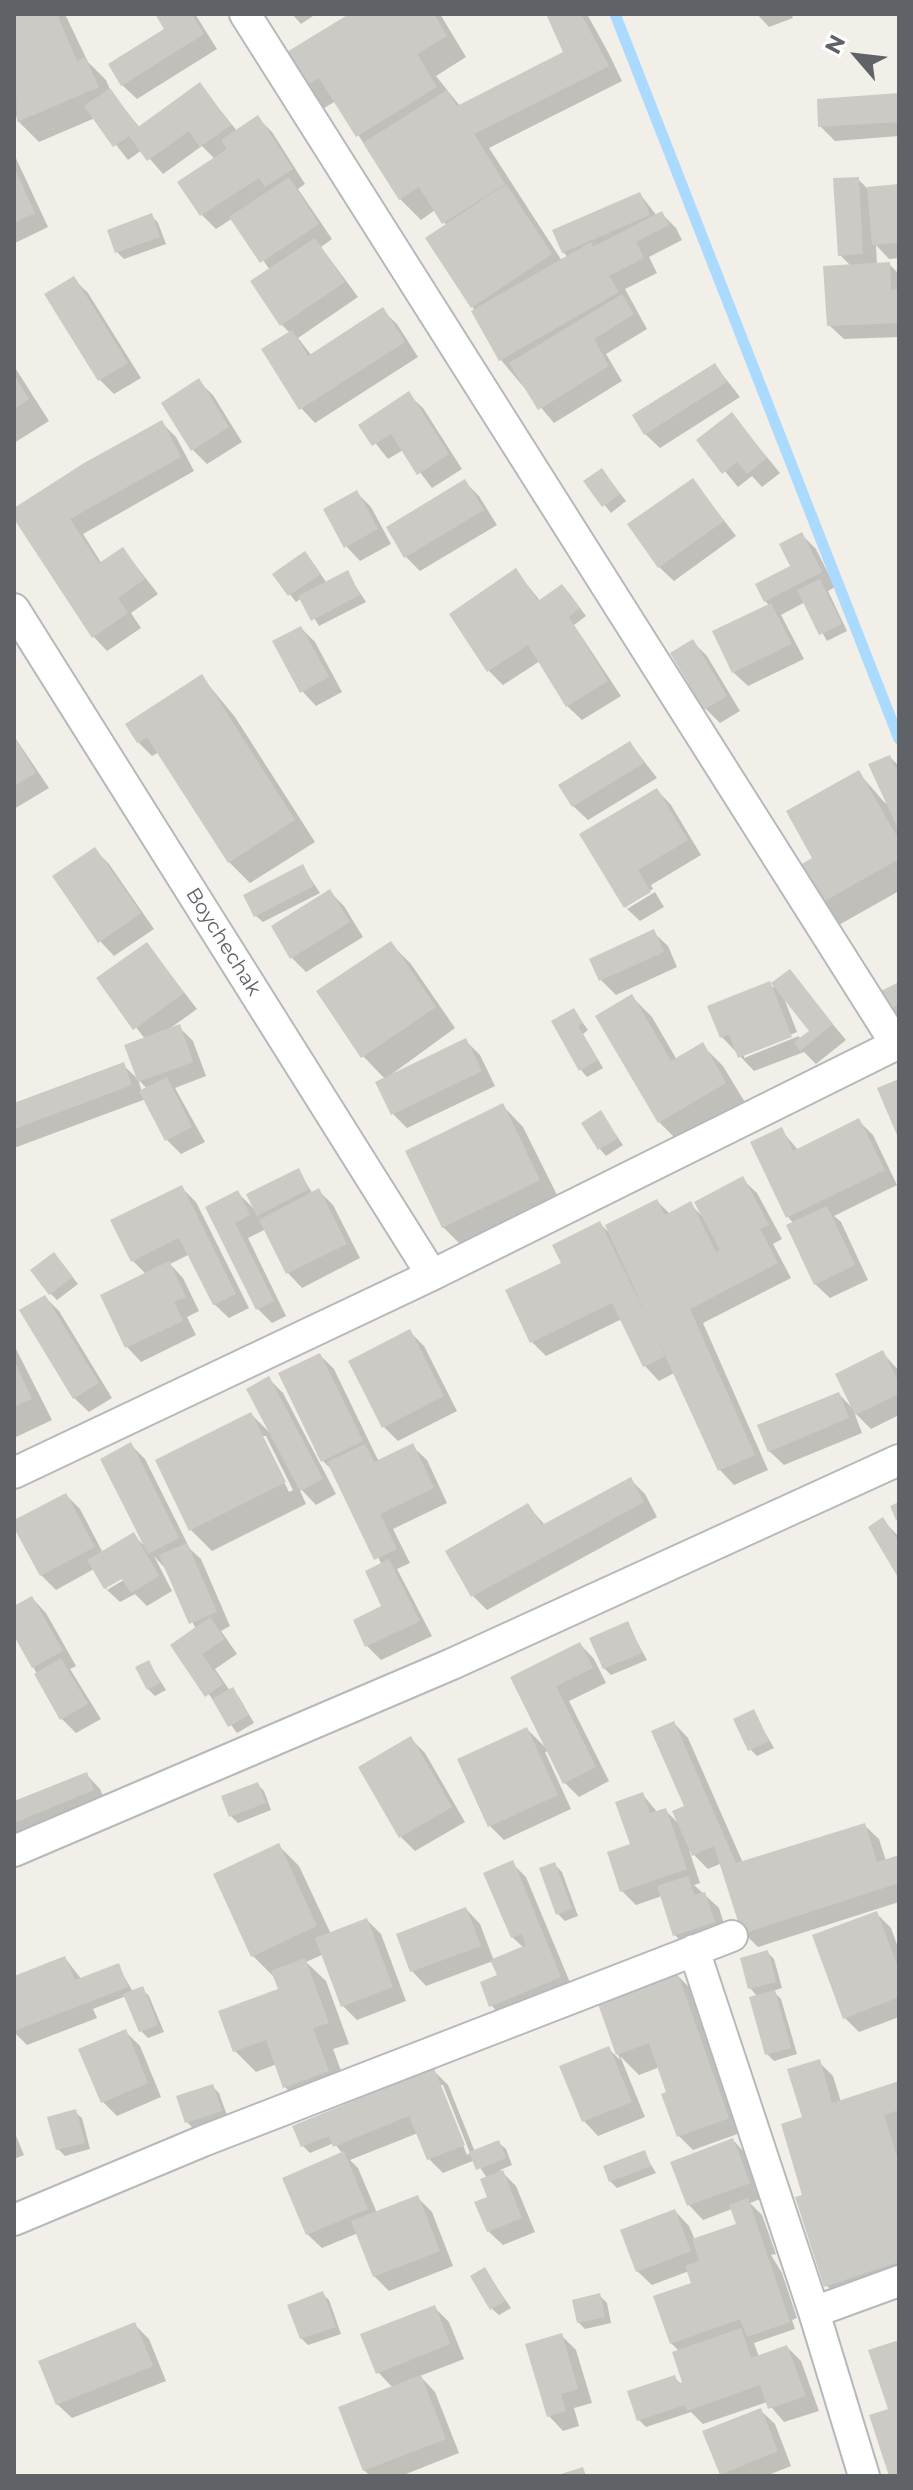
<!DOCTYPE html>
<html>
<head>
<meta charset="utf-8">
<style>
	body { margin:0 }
	#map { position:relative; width:913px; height:2490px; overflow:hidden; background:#f1efe8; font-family:Montserrat,sans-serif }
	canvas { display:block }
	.frame { position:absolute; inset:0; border:16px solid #5f6368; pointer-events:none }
	.north { position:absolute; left:817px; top:16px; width:80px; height:80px; -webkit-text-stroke:6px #fff; paint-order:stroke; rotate:298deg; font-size:22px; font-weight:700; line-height:32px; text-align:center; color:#5f6368 }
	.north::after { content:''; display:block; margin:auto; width:28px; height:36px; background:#5f6368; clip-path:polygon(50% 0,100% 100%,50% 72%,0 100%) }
</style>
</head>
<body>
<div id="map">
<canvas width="913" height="2490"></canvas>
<div class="frame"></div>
<div class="north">N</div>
</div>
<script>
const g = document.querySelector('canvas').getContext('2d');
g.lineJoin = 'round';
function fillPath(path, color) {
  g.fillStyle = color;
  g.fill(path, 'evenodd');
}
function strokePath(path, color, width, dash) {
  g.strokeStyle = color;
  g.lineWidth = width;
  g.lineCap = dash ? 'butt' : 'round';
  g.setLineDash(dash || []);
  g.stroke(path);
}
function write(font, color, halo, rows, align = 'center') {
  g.font = font + ' Montserrat,sans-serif';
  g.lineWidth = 6;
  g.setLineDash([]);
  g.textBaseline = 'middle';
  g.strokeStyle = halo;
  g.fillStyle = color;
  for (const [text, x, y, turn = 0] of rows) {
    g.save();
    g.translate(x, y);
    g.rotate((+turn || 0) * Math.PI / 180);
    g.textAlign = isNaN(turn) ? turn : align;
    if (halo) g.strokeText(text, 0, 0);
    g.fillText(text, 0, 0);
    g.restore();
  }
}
fillPath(new Path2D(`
	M14,14H65L88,62L106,80L111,92L140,128L200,85L237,131L258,118L272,132L305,184L298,189L332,239L321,247L358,297L298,338L312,356L382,310L397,324L418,357L315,423L301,408L290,333L282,325L270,270L233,218L216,229L202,215L215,159L202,146L163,174L142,150L128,160L95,118L39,142L18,121L14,110Z
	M157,14H195L217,49L137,99L122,85L167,30Z
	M292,14H316L301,24Z
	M353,14H440L466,57L436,76L460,106L566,52L549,14H587L609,54L622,81L489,148L562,261L568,257L563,252L640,194L657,216L662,214L676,228L682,240L649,257L657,273L625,289L647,329L606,354L622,381L554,423L501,360L472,306L447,226L435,210L421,220L400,199L336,101L319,111L299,91Z
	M757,14H791L793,18L769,27Z
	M899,95V136L835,141L820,126Z
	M14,154L48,227L15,243L14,242Z
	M858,179L868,189L899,186V258L889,259L876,245L877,265L889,264L899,274V337L844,339L829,325L852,267L840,255Z
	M152,216L158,223L166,244L124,259L117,252Z
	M73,278L88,293L141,378L114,394L100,380Z
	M715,365L740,397L660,448L645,434Z
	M14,366L49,421L14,443Z
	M198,381L213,395L242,442L207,464L193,450L163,403Z
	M408,394L423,408L462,469L432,488L403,450L388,459L361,425Z
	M732,415L780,473L762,487L752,476L738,487L699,440Z
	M162,423L176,437L194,471L83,534L102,564L123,549L158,594L131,613L141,628L107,651L93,636L14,510Z
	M602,470L626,501L611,513L586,482Z
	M693,480L736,536L674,581L659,567Z
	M465,482L479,496L497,525L420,571L406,557L388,528Z
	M357,493L371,507L391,544L360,561L346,546Z
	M801,534L816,549L835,587L828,591L847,631L827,641L805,602L781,615L804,659L748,686L733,672L770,606L765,601L793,567Z
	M311,561L327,583L347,573L366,602L319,626L302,598L296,602L275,575Z
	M516,571L541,602L562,586L569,593L586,616L574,625L621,696L582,720L567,706L540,661L503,685L489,671L451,615Z
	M301,628L315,642L342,692L316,706L302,691Z
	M693,642L707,656L740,711L720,723L705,708Z
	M202,677L235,717L315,842L250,883L229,862L159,752L152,756L138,742Z
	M14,736L49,788L14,809Z
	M630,743L657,778L588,820L573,806Z
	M890,757L899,766V891L837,926L816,905L815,859L859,773L885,803L888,802Z
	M657,790L671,805L701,855L651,885L653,889L627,904V908L582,835Z
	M94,849L109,864L154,929L114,956L100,941Z
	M303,867L320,893L263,922L256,916Z
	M330,892L344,906L363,937L306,972L292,958Z
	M655,892L664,907L640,921L627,909Z
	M653,932L668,946L677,967L616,995L601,980L592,960Z
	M390,943L411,964L455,1028L385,1079L363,1056Z
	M147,944L197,1009L169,1029L179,1027L193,1041L206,1076L175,1088L205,1142L181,1154L167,1140L146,1099L14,1148V1105L123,1065L140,1081L145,1039L99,979ZM138,1079L147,1089L142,1092Z
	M789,972L846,1040L816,1064L804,1052L754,1071L721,1036ZM784,998L811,1031L800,1040L799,1036L744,1058V1053L797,1032Z
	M899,984V1017L890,1008Z
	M631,996L652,1017L677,1060L702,1045L723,1066L746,1104L680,1143L659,1122Z
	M574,1011L588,1030L583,1034L603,1068L587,1077L581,1070Z
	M465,1040L480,1055L495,1086L407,1128L393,1114Z
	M503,1106L523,1127L560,1201L464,1248L443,1227Z
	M601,1113L623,1145L606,1156L600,1149Z
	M859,1121L873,1135L897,1185L834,1216L841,1222L868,1280L830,1298L815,1284L794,1224L788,1217L781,1130L799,1151Z
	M298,1170L313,1194L319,1191L333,1205L360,1258L302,1288L288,1273L266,1229L248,1238L286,1316L272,1323L258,1309L207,1208L238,1193L255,1210Z
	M742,1179L757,1193L782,1239L773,1244L791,1278L703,1323L768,1470L734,1485L720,1470L676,1372L659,1381L645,1366L622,1319L546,1356L532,1342L564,1263L600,1224L612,1235L657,1201L670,1214L690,1204L703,1217Z
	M181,1187L196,1202L249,1308L229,1318L214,1304L190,1254L170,1264L183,1278L199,1311L187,1317L196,1335L141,1362L127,1347L102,1296L146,1274L133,1261L113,1221Z
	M60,1261L78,1284L57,1300L50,1293Z
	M45,1297L59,1311L112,1398L89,1412L74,1398Z
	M410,1332L424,1346L457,1411L398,1441L384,1427Z
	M14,1345L52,1420L14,1438Z
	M883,1353L899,1371V1415L871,1429L854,1412L862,1433L784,1465L769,1451L839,1394L853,1409Z
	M320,1355L334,1369L377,1458L380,1461L412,1446L427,1460L447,1503L393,1529L410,1563L397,1569L432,1636L381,1660L367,1646L384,1607L382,1565L335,1473L317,1455Z
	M269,1379L283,1393L336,1494L316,1505L298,1486L306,1504L212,1551L191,1530L251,1414L272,1435ZM261,1436H266L293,1490L289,1492Z
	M131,1445L145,1459L190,1549L201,1559L230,1626L221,1631L237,1654L215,1669L230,1691L239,1697L254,1723L237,1733L173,1645L196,1629L164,1567L154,1556L172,1591L147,1606L135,1594L120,1602L107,1590L132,1575L130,1572L107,1585V1590L94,1569L56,1590L41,1575L14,1523L66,1495L80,1509L103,1553L133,1535L147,1548Z
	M631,1480L645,1494L657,1517L487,1610L473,1596L528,1506L545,1525Z
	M883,1520L899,1537V1575Z
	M32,1598L46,1613L76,1666L70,1669L101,1719L76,1733L62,1719L14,1632V1605L16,1608Z
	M627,1623L647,1660L611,1675L604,1668Z
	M580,1644L594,1659L606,1683L569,1701L609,1781L579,1797L564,1782L549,1751L545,1752L571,1809L504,1840L490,1826L527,1729L547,1749L512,1678Z
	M149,1663L166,1690L155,1696L148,1689Z
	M753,1712L774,1748L757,1756L750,1749Z
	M674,1723L688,1738L743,1863L864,1825L879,1839L886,1861L899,1857V1902L758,1947L744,1933L722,1863L708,1869L689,1850L700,1883L694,1885L719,1908L728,1937L689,1950L675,1935L662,1896L636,1905L622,1891L643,1795L658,1813L665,1810L680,1825L686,1807Z
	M410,1738L425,1753L465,1822L415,1851L401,1837Z
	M86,1774L100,1789L107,1805L14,1842V1803Z
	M257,1784L264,1791L271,1810L238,1823L231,1816Z
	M278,1845L299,1866L331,1934L367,1920L381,1934L406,2001L357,2020L343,2006L324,1954L306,1962L326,1981L349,2044L333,2049L349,2092L306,2108L285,2087L277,2064L256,2072L235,2051L281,1990L274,1977L253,1956L215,1874Z
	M512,1863L526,1877L574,1992L505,2020L491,2005L500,1976L493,1961L426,1986L412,1971L466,1909L480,1924L494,1961L524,1948L512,1937Z
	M555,1865L562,1872L578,1916L565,1921L558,1914Z
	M876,1913L891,1928L899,1950V2017L859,2032L844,2017Z
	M767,1952L774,1959L782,1988L773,1991L781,1999L797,2054L774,2061L767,2054L758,1997L750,1988Z
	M65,1958L82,1980L118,1966L133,1992L142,1989L149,1996L164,2032L148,2038L141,2031L126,1996L93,2009L97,2018L27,2045L14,2032V1979Z
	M676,1974L697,1995L743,2132L693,2150L679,2136L670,2093L660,2067L639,2075L620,2056L645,2117L598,2136L584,2121L562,2067L608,2048L620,2060L600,2002Z
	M126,2032L140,2046L161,2097L117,2116L103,2102Z
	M819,2062L833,2076L841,2102L899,2082V2289L847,2306L826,2285L805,2196L804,2119Z
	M434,2071L448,2085L475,2152L499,2143L506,2149L512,2165L500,2170L516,2186L535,2232L503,2245L488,2231L487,2178L475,2160L443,2173L429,2159L418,2133L350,2160L358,2168L377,2213L418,2198L432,2212L453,2266L389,2291L374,2276L358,2233L322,2248L307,2234L343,2154L334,2143L310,2153L303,2146ZM439,2085H443L470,2153L467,2155Z
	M212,2086L219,2093L228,2118L194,2129L187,2122Z
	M75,2112L82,2118L90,2149L65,2156L58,2149Z
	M14,2131L24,2155L14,2159Z
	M733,2140L747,2155L763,2198L750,2203L762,2215L776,2254L771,2255L782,2273L797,2318L792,2320L795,2329L754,2343L759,2357L787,2347L801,2361L819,2411L784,2422L767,2402L703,2424L691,2412L646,2427L639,2420L674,2377L682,2385L685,2383L680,2352L671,2343L693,2284L689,2271L652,2285L637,2271L675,2211L689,2226L695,2240L738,2225L732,2209L703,2220L689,2205Z
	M644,2153L656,2173L617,2188L610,2181Z
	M485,2270L511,2308L499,2315L492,2309Z
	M322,2293L329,2300L341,2334L308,2345L301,2338Z
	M600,2296L607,2303L611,2323L585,2329L578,2322Z
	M434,2307L449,2322L464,2359L420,2376L435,2392L459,2453L401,2476H370L364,2470L393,2388L378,2372Z
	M135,2325L149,2339L166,2381L72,2418L57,2404Z
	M561,2335L576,2350L592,2403L574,2408L579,2426L563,2431L549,2416L528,2346Z
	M760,2410L775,2424L791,2466L766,2476H724L722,2474Z`), '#0003');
strokePath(new Path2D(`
	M615,14L899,739`), '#aadaff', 11);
fillPath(new Path2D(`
	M14,14H57L77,61L85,57L99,87L17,122Z
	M155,14H192L204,34L121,86L108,64L164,29Z
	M349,14H434L447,36L417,54L437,87L356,137L319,78L297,92L277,58Z
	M546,14H581L609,66L474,134L505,184L442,224L419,187L399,200L363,143L447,90L457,106L563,52Z
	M200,82L231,125L200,147L189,131L147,161L129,136L113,147L84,106L110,88L138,127Z
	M899,93V122L818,127L817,99Z
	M258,115L293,169L265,187L259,178L200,216L177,182L227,149L221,140Z
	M14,167L35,213L14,223Z
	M289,177L319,224L260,263L229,217Z
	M859,177L863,254L838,256L833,178Z
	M506,184L552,254L471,308L425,238Z
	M899,184V243L872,245L867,187Z
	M640,192L650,215L562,253L552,230Z
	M662,211L669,225L636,242L644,258L609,276L619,292L499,361L471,311L591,242L593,247Z
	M152,213L160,237L115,253L107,230Z
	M315,238L345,282L280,326L250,281Z
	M890,262L891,290L899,289V323L827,326L823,266Z
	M74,276L128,363L98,381L44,294Z
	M622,294L634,314L594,339L609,366L538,410L509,363Z
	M383,307L405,342L299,410L261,349L292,330L308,356Z
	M715,363L727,382L644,435L632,415Z
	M14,375L29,399L14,409Z
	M199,378L229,427L191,451L161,403Z
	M409,391L449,454L417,475L391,434L372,446L358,425Z
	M732,412L767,458L747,474L737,462L722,474L696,440Z
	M162,420L181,457L70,519L99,563L123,547L145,579L118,598L128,613L92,638L14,519V508L84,463Z
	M602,468L620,494L602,507L583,481Z
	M693,478L724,521L658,568L627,524Z
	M465,479L484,510L404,558L386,527Z
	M357,490L378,529L344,548L323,509Z
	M802,532L822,572L764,602L755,584L790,566L779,544Z
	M305,551L321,574L288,596L272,574Z
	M516,568L538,601L562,584L580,608L569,617L608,681L566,707L528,645L487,672L449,614Z
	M348,570L360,595L311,621L298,596Z
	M820,579L842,624L819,635L797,590Z
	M771,603L792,644L732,673L712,631Z
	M301,626L329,677L300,693L272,641Z
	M693,639L727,696L704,710L670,653Z
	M202,674L295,820L228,863L147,737L137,743L125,724Z
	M14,736L36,773L14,786Z
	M630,741L644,763L572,807L558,785Z
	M890,755L899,775V831L868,764Z
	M859,770L899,840V859L814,907L793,869L812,858L786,811Z
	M657,788L688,840L638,870L651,892L624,908L579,834Z
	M95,847L141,913L98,943L52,876Z
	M303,864L314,886L254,917L243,895Z
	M330,889L350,922L290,959L271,926Z
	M654,929L664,952L599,981L589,959Z
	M391,941L436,1007L361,1058L316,991Z
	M147,942L184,993L133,1030L96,978Z
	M790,969L833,1024L800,1051L794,1042L809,1031L771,983Z
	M770,981L792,1037L738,1058L729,1034L720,1038L707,1006Z
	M899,982V1004L889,1010L879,992Z
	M632,994L671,1061L703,1042L726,1083L658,1123L595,1016Z
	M574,1008L583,1023L578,1026L598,1060L579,1071L551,1021Z
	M180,1024L193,1062L138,1082L124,1045Z
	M466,1038L482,1071L391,1115L375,1082Z
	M124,1062L132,1085L14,1129V1103Z
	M167,1077L192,1127L165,1141L139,1091Z
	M899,1079V1140L877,1088Z
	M503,1103L540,1180L442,1228L405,1151Z
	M601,1110L618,1138L598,1150L581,1123Z
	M859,1118L885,1170L786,1218L750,1142L782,1127L793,1151Z
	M299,1168L309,1189L257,1216L246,1194Z
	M743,1176L769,1225L760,1229L778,1263L690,1309L755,1455L718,1471L605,1225L657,1199L665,1215L691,1201L716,1252L720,1250L694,1202Z
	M182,1185L236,1294L213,1305L179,1238L131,1262L110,1220Z
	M319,1188L347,1244L286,1274L259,1220Z
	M238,1190L250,1215L235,1223L274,1301L256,1310L205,1207Z
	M827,1206L855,1265L814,1285L786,1225Z
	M600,1221L666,1356L643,1367L612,1303L530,1343L505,1290L561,1263L552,1245Z
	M54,1252L73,1277L49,1295L30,1270Z
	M169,1261L186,1297L174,1302L183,1321L125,1348L100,1295Z
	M45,1295L99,1383L73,1399L19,1310Z
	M410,1329L444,1396L382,1428L348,1361Z
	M883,1350L899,1383V1394L855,1415L835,1374Z
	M320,1353L363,1441L321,1462L278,1373Z
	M14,1360L32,1399L14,1407Z
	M269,1376L323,1479L300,1491L246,1389Z
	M839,1392L849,1418L768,1452L757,1425Z
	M251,1412L286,1482L189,1531L155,1460Z
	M131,1442L179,1538L148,1554L100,1459Z
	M413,1443L434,1488L380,1514L397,1549L374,1560L327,1462L365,1444L374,1462Z
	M631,1477L644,1502L471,1597L445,1551L528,1503L542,1525Z
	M66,1493L95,1547L40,1576L14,1528V1520Z
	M899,1502V1518L896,1520L890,1506Z
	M883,1517L899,1543V1579L868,1527Z
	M134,1532L159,1576L131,1593L122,1579L104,1589L87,1560Z
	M187,1543L217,1612L189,1624L159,1555Z
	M389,1559L420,1621L365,1647L353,1620L381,1606L365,1571Z
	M32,1596L63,1651L32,1668L14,1636V1606Z
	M210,1617L225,1639L202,1654L223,1684L205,1697L170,1645Z
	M628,1621L642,1653L603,1669L589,1638Z
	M580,1642L593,1668L556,1686L596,1767L563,1784L510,1677Z
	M61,1658L88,1704L60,1720L34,1674Z
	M149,1660L160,1683L147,1690L135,1667Z
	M233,1687L249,1715L228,1727L212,1699Z
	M754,1709L769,1741L748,1751L733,1719Z
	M674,1721L736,1863L865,1823L877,1862L899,1855V1883L742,1934L714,1846L692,1856L672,1811L684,1806L651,1731Z
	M527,1727L558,1795L488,1827L457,1759Z
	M411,1736L452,1807L399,1838L358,1767Z
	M87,1772L94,1790L14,1823V1801Z
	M258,1782L266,1803L229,1817L221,1796Z
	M643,1792L650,1813L666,1808L687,1869L620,1892L607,1852L630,1844L615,1802Z
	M279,1843L317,1926L251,1957L213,1874Z
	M513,1860L561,1977L489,2007L480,1982L497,1975L490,1960L526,1945L522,1934L511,1938L483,1873Z
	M555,1862L572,1909L556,1915L539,1868Z
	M688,1876L694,1895L705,1892L715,1922L673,1936L657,1886Z
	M466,1907L481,1946L410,1972L396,1934Z
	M877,1911L899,1971V1997L843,2019L812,1935Z
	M367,1918L393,1987L341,2007L315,1938Z
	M768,1950L776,1982L748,1989L740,1958Z
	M65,1956L75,1980L119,1963L128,1987L14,2031V1976Z
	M305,1958L329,2023L313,2028L329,2071L283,2088L266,2040L233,2052L218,2011L278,1989L271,1971Z
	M677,1972L729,2118L677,2137L661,2094L666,2092L649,2043L616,2055L597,2001Z
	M143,1986L158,2025L139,2032L123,1994Z
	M775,1990L791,2048L765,2055L749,1997Z
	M126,2029L148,2083L101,2103L78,2049Z
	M609,2046L632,2102L582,2122L559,2066Z
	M820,2059L832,2103L899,2081V2110L884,2115L899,2163V2262L824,2287L795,2197L802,2195L781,2124L802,2117L787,2069Z
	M434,2068L465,2145L427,2160L409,2116L333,2147L329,2136L301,2147L292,2126Z
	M213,2084L222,2111L185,2123L176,2096Z
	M76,2109L85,2143L56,2150L47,2117Z
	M733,2138L750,2183L687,2206L670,2162Z
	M499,2140L506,2158L476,2170L469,2152Z
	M645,2150L651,2166L609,2182L603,2166Z
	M344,2151L368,2209L306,2235L282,2178Z
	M503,2170L522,2218L487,2232L474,2202L487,2197L480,2179Z
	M418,2195L440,2251L373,2277L351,2221Z
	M748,2198L790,2322L747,2337L740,2319L670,2344L653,2296L691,2283L685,2266L699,2261L692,2239L736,2224L729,2205Z
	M675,2209L691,2251L636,2272L620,2230Z
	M485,2267L505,2301L490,2310L470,2276Z
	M323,2291L336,2327L300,2339L287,2305Z
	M600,2293L605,2317L577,2323L572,2300Z
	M435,2305L450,2344L376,2374L360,2334Z
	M135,2322L153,2366L56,2405L38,2361Z
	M741,2328L751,2358L787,2345L806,2396L768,2409L760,2385L687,2411L685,2405L637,2421L627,2391L675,2375L678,2384L682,2382L672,2352Z
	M562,2333L578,2389L561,2394L566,2411L547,2417L525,2344Z
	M899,2340V2476H889L869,2415L888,2409L868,2350Z
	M421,2375L446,2439L363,2471L338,2407Z
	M761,2408L778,2451L720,2475L702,2431Z
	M583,2467L586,2476H558V2475Z`), '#cccac5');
const street = new Path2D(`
	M245,14L896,1044
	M14,609L432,1275
	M14,1473L432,1275L899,1043
	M14,1851L452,1664L899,1460
	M694,1950L814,2312L864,2476
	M14,2220L203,2141L732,1936
	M814,2312L899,2281`);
strokePath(street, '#b5b8bc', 34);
strokePath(street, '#fff', 30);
write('20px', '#5f6368', '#fff', [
	["Boychechak",223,942,58]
]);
</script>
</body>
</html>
